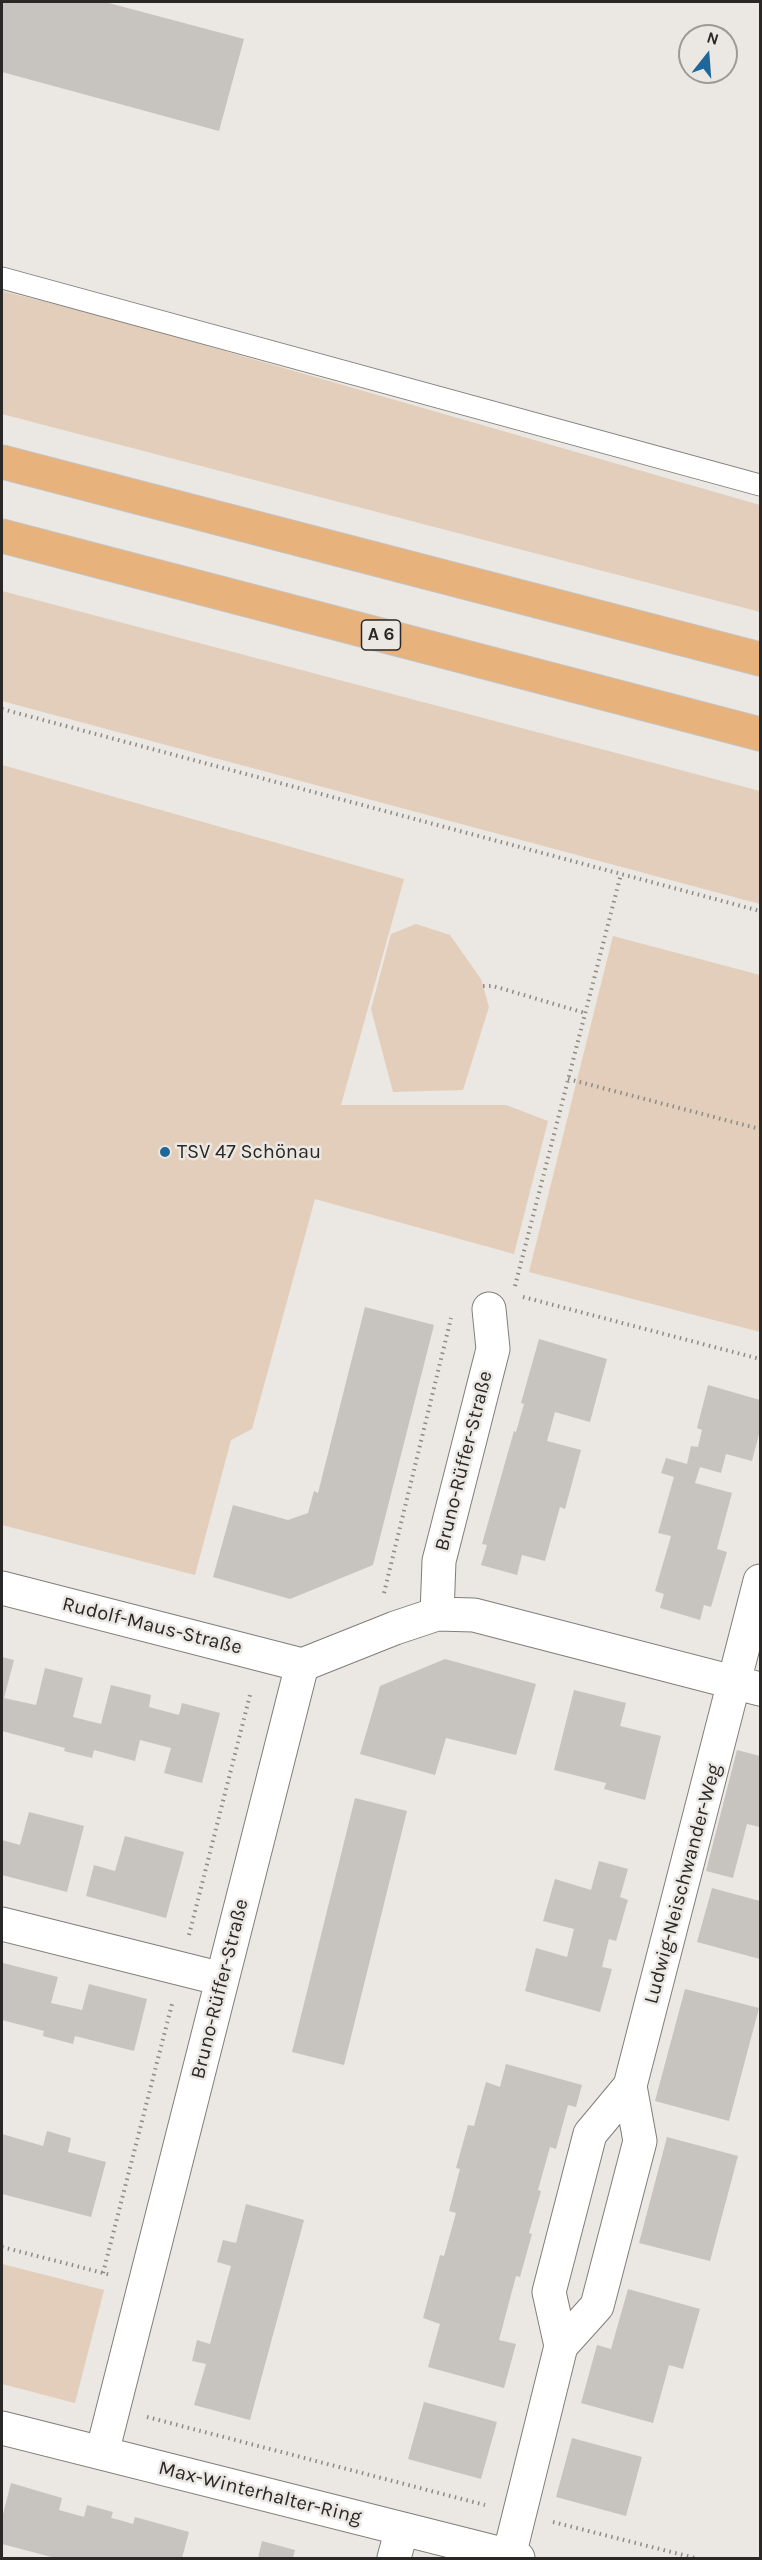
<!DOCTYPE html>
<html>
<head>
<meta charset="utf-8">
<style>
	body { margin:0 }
	#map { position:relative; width:762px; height:2560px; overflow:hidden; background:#ebe7e2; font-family:Karla,sans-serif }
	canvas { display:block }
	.frame { position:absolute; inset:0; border:3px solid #292826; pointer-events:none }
	.north { position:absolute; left:678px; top:24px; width:60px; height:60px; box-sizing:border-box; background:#ebe7e2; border:2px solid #9d9b97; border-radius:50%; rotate:17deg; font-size:16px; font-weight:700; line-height:24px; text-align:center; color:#292826 }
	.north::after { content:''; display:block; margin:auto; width:21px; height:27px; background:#1f679b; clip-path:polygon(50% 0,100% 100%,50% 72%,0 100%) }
</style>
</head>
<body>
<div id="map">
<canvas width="762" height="2560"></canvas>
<div class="frame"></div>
<div class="north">N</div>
</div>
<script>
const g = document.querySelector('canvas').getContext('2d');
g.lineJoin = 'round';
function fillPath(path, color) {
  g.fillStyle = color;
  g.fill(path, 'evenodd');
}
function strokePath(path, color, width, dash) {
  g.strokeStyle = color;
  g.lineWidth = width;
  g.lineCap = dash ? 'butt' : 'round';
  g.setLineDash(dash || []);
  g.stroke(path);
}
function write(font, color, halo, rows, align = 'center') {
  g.font = font + ' Karla,sans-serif';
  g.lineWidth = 5;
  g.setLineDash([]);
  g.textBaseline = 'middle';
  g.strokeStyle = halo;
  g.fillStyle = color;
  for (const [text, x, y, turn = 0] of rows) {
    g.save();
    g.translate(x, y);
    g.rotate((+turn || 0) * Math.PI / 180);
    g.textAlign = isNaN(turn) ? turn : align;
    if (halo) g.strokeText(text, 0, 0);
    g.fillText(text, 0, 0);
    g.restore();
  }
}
fillPath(new Path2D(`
	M2,291L110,318L760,505V612L2,414Z
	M2,591L760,791V904L2,701Z
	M2,765L404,879L341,1105H506L548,1121L514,1254L315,1199L252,1429L231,1440L195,1575L2,1525Z
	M416,924L450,935L481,979L489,1007L463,1090L393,1092L371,1009L391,934Z
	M613,936L760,975V1332L529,1272Z
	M2,2264L104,2290L75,2403L2,2384Z`), '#e2cebb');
fillPath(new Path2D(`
	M2,2H105L244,39L219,131L2,72Z
	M365,1307L434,1325L373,1565L290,1599L213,1577L233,1505L288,1520L308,1513L314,1491L318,1493Z
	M539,1339L607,1359L590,1422L555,1412L547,1441L581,1450L565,1509L560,1507L545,1561L522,1555L517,1575L481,1565L487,1545L482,1544L514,1431L516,1432L524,1404L521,1403Z
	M708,1385L760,1400V1430L752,1461L726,1454L721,1473L700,1467L695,1483L732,1493L717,1549L727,1552L711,1607L704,1605L700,1620L660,1608L664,1594L655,1591L671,1536L658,1533L674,1477L661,1473L666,1458L687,1464L691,1446L698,1447L702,1430L697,1428Z
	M2,1657L14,1660L4,1698L36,1705L45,1668L83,1678L73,1717L101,1724L111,1685L151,1695L149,1707L179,1715L182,1703L220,1713L202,1783L164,1773L171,1748L140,1740L135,1761L94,1750L92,1758L64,1751L65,1748L2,1731Z
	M445,1659L536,1684L516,1755L446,1738L435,1775L360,1754L380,1686Z
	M574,1690L626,1703L620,1726L661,1736L645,1800L604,1789L606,1783L554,1770Z
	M737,1750L760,1756V1827L747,1824L733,1878L706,1871Z
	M355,1798L407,1811L344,2065L292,2052Z
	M29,1812L84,1826L67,1892L2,1875V1840L20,1845Z
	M125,1836L184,1852L166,1918L86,1896L94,1865L115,1871Z
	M599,1861L628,1869L620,1897L628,1900L616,1941L609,1939L602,1967L612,1969L600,2012L525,1991L536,1948L567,1957L574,1929L543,1921L555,1879L591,1890Z
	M712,1888L760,1901V1959L697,1942Z
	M3,1963L58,1977L51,2003L82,2010L89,1984L147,1999L134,2051L75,2036L73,2044L43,2036L44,2031L2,2020Z
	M685,1989L759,2008L729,2121L655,2101Z
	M506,2064L582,2085L576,2107L568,2105L556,2149L550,2147L538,2190L541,2191L529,2233L532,2234L520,2277L516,2276L499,2340L516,2344L504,2388L428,2367L440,2324L423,2318L440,2255L444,2256L456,2213L449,2211L460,2169L456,2168L468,2125L474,2126L486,2082L500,2087Z
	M47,2131L71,2138L68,2152L106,2162L91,2217L2,2194V2134L43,2146Z
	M667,2137L738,2156L710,2261L639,2243Z
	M246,2204L304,2220L250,2420L194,2405L206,2364L192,2361L197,2340L210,2344L231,2266L217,2262L223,2240L236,2243Z
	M628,2289L700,2309L683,2369L669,2365L653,2423L581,2403L597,2345L611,2349Z
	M424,2402L497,2422L481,2479L408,2459Z
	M572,2438L642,2457L626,2516L556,2497Z
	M11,2483L62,2498L59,2510L84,2517L87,2505L113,2512L111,2518L123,2521L133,2524L135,2517L189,2532L182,2558H55L2,2544V2518Z
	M262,2541L295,2550L293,2558H258Z`), '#c7c3bf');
const lane = new Path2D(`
	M2,278L760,485`);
const street = new Path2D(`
	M2,1588L302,1665
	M437,1614L439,1561L493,1349L489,1309
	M2,1924L222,1979
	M561,2346L597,2306L640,2141L630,2086L760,1581
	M2,2428L518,2558
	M102,2453L302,1665L395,1628L437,1614L474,1615L760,1689
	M509,2556L561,2346L549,2292L590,2134L630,2086
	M394,2558L402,2529`);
const highway = new Path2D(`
	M2,462L760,659
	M2,536L760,734`);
strokePath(lane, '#827e7a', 23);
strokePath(street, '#827e7a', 35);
strokePath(highway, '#c3c3c2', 35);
strokePath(new Path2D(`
	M2,709L760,911
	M483,986H493L585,1013
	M568,1079L760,1129
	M515,1286L621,874
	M523,1297L760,1359
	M384,1593L451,1318
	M189,1935L251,1691
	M2,2247L111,2275
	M103,2273L172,2004
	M147,2417L485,2505
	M553,2522L695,2558`), '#8d8b87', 4, [1.5, 4.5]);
strokePath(lane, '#fff', 21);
strokePath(street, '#fff', 33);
strokePath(highway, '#e8b27d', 33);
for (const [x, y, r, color] of [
	[165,1152,6,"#1f679b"]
]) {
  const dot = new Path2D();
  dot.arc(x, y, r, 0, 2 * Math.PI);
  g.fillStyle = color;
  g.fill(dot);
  strokePath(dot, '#ebe7e2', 2);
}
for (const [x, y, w] of [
	[381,635,39]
]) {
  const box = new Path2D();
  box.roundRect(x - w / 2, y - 15, w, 30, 4.5);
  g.fillStyle = '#ebe7e2';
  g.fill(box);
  strokePath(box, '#292826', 1.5);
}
write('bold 18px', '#292826', null, [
	["A 6",381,635]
]);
write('20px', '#292826', '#ebe7e2', [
	["TSV 47 Schönau",177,1152]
], 'left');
write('20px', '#292826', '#ebe7e2', [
	["Bruno-Rüffer-Straße",464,1461,-76],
	["Rudolf-Maus-Straße",152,1626,14],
	["Ludwig-Neischwander-Weg",683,1884,-75],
	["Bruno-Rüffer-Straße",220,1989,-76],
	["Max-Winterhalter-Ring",260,2493,14]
]);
</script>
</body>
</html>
